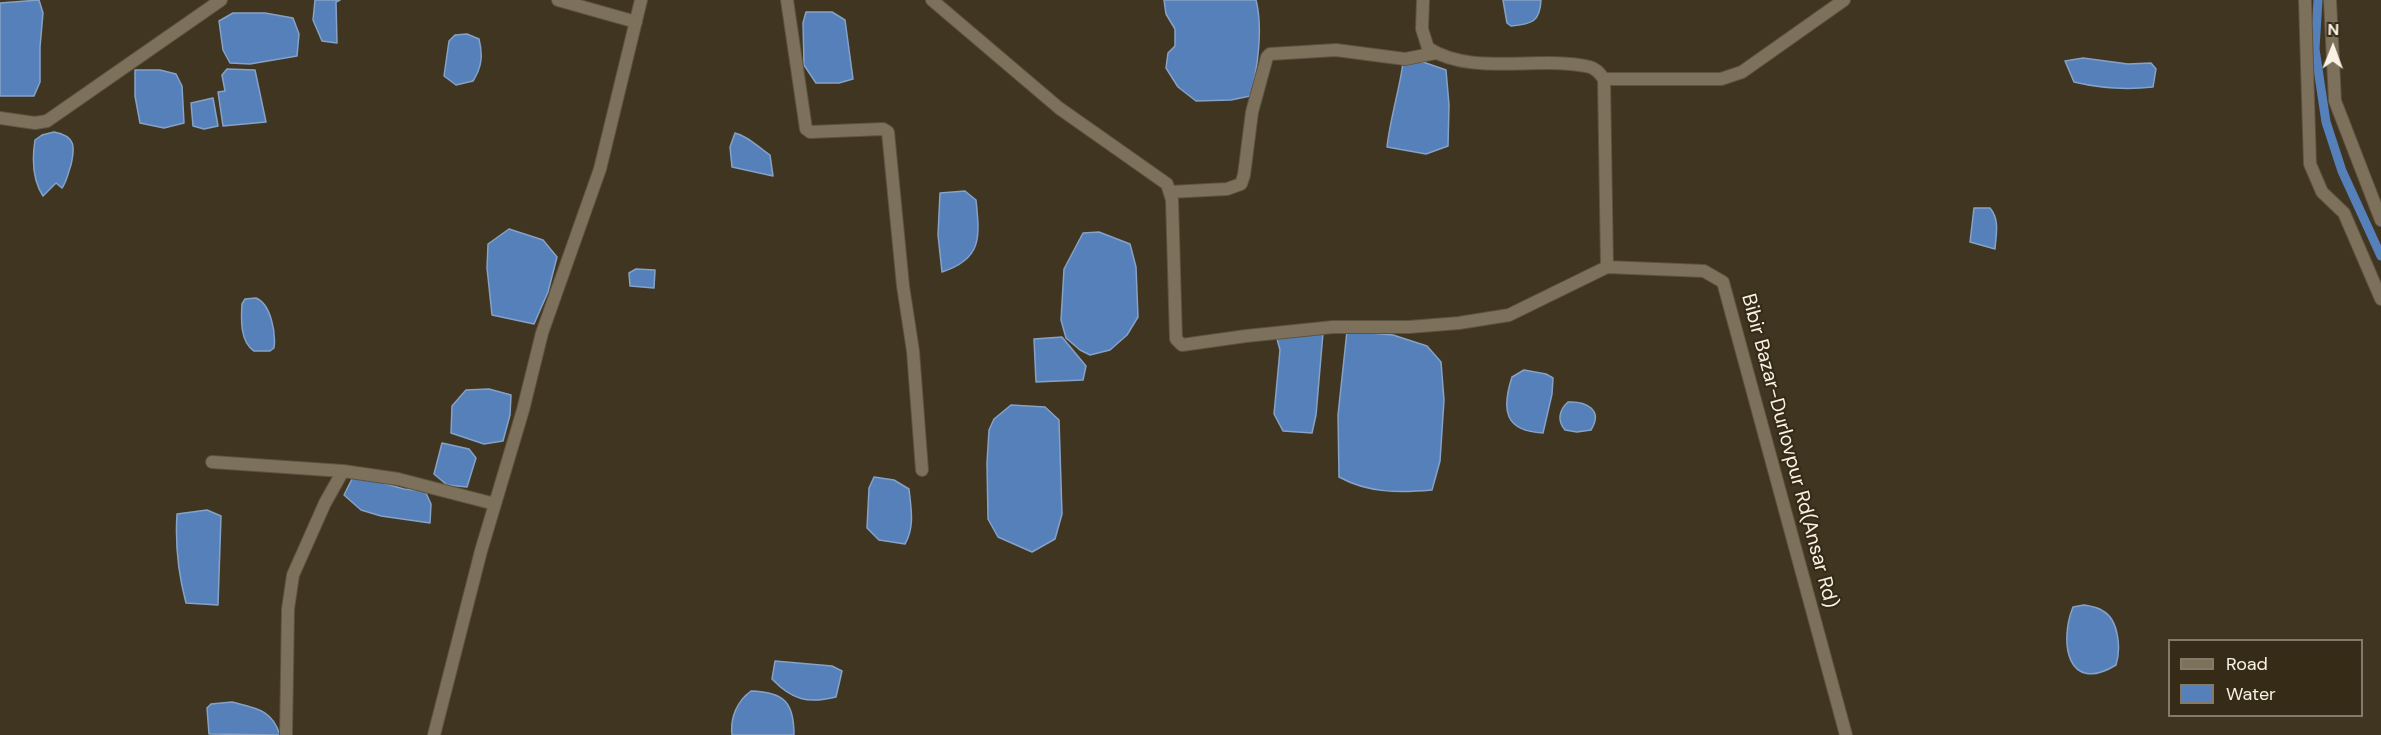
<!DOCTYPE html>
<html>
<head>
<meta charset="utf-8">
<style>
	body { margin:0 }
	#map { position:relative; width:2381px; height:735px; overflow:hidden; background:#403521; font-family:"DM Sans",sans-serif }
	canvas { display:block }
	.legend { position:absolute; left:2168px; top:639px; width:195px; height:78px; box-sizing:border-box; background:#362b17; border:2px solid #847a69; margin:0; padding:8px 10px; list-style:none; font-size:18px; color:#f8f1e4 }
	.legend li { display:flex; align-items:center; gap:12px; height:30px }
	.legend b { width:30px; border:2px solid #847a69 }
	.north { position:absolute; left:2303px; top:18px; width:60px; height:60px; -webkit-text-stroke:4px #362b17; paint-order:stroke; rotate:1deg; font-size:16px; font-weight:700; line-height:24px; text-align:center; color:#f8f1e4 }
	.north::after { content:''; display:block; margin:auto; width:21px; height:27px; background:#f8f1e4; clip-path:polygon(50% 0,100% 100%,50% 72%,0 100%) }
</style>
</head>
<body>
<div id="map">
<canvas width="2381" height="735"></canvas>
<ul class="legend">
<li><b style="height:8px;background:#7e715b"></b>Road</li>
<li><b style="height:16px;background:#5580ba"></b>Water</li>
</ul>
<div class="north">N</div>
</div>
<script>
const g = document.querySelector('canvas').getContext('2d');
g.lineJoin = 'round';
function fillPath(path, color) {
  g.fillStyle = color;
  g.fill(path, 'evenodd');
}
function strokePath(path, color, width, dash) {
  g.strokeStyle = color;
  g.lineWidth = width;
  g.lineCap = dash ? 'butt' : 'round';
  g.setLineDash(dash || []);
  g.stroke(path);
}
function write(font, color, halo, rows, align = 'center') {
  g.font = font + ' "DM Sans",sans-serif';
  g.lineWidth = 4.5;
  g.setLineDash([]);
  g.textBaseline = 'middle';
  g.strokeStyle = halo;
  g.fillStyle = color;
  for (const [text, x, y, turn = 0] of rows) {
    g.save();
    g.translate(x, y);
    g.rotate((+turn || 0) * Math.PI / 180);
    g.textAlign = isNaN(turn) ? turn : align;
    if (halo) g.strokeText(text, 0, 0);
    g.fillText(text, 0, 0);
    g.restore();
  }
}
const water = new Path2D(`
	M39,0L43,13L40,47V82L34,96H0V3Z
	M315,0H340L336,2L337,43L322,41L313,20Z
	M1164,0H1256C1263,27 1258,69 1250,96L1231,100L1196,101L1178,87L1166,68L1168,53L1175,46V29L1166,14Z
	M1503,0H1541C1540,22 1532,24 1511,26L1507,23Z
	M806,12H832L845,20L853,79L839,83H816L804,65L803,23Z
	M233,13H265L293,18L299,34L297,56L250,64L230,63L223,50L219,21Z
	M467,34L479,39C483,55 482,67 473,81L456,85L444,76L449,41L455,35Z
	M2083,58L2128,64L2151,63L2156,69L2153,87C2126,90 2099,88 2074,82L2065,61Z
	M1423,62L1446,70L1449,105L1448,146L1426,154L1387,147C1390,119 1399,92 1403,63Z
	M227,69L255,70L266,122L223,126L218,92L225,91L222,75Z
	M135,70H160L176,74L182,86L184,123L164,128L140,123L135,96Z
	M213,98L218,126L204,129L193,126L191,103Z
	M54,132C76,136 75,147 71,165C68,173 67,181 62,188L56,183L43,196C32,179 32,159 35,140L42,135Z
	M735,133C748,136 758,147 770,155L773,176L732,167L730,147Z
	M965,191L976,200C980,238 982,259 942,272L938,235L940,193Z
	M1974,208H1990C2000,220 1996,234 1995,249L1970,242Z
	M509,229L543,240L557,257L548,292L534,324L492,315L487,268L488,244Z
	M1099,232L1130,244L1136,267L1138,317L1127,335L1110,350L1090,355L1080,350L1066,338L1061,320L1064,269L1083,233Z
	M636,269L655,270L654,288L630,286L629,273Z
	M256,298C271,304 276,333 274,348L270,351H254C240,342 241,319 242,304L245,299Z
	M1347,331L1393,335L1427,346L1441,362L1444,400L1440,461L1432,490C1399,493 1368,493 1339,477L1338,415Z
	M1323,333L1316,415L1312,433L1283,431L1274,414L1280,350L1277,339Z
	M1062,337L1086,366L1083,380L1036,382L1034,339Z
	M1524,370L1546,374L1553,378L1552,394L1543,433C1505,431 1501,411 1512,377Z
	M489,389L511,395L510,415L503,441L484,444L451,433L452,406L466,390Z
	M1568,402C1585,401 1604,409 1591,430L1577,432L1565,430C1557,421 1559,410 1568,402Z
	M1011,405L1045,407L1059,420L1062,514L1055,539L1032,552L998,537L988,519L987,463L989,430L994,419Z
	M442,443L469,449L476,458L467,487L447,485L434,474Z
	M354,475L404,489L425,491L431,504L430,523L381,516L361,510L344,495Z
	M874,477L894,480L909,489C911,508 915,527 905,544L879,540L867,528L869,488Z
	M207,510L221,516L218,605L186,603C178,573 175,545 177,514Z
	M2084,605C2090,606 2098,607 2103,611C2119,620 2121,649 2116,665C2067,695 2059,642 2073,607Z
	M775,661L832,666L842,671L836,697C808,704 792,700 772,679Z
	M751,691C784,692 794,702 794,735H732C730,718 737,701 751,691Z
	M232,702C255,708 272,709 280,735L209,734L207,708L211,704Z`);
fillPath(water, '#5580ba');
strokePath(water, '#86a2c7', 1.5);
strokePath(new Path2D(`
	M2318,0L2315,49L2326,122L2342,171L2381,256`), '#5580ba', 9);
const minor = new Path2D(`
	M558,0L636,22
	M787,0L806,129L810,132L883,129L888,132L903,286L913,351L922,470
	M932,0L1059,108L1167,184L1172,200L1176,339L1182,345L1246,336L1333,327H1409L1459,323L1509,315L1607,267
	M1423,0L1422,29L1428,48C1473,77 1540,55 1590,67C1597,69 1600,74 1604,79L1607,267L1704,271L1723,282L1846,735
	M2305,0L2310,164L2322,192L2344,213L2381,299
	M2330,0L2335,101L2381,220
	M1604,79H1721L1742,72L1844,0
	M0,118L35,123L47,121L221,0
	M1170,192L1227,189L1241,184L1244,175L1252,112L1267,57L1270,54L1336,50L1405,59L1436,53
	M212,462L343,471
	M286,735L288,609L293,575L325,503L343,471L398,479L495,504
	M434,735L481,551L523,410L542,333L600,169L641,0`);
strokePath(minor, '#5d5341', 14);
strokePath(minor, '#7e715b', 12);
write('20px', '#f8f1e4', '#362b17', [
	["Bibir Bazar-Durlovpur Rd(Ansar Rd)",1789,451,75]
]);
</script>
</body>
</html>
